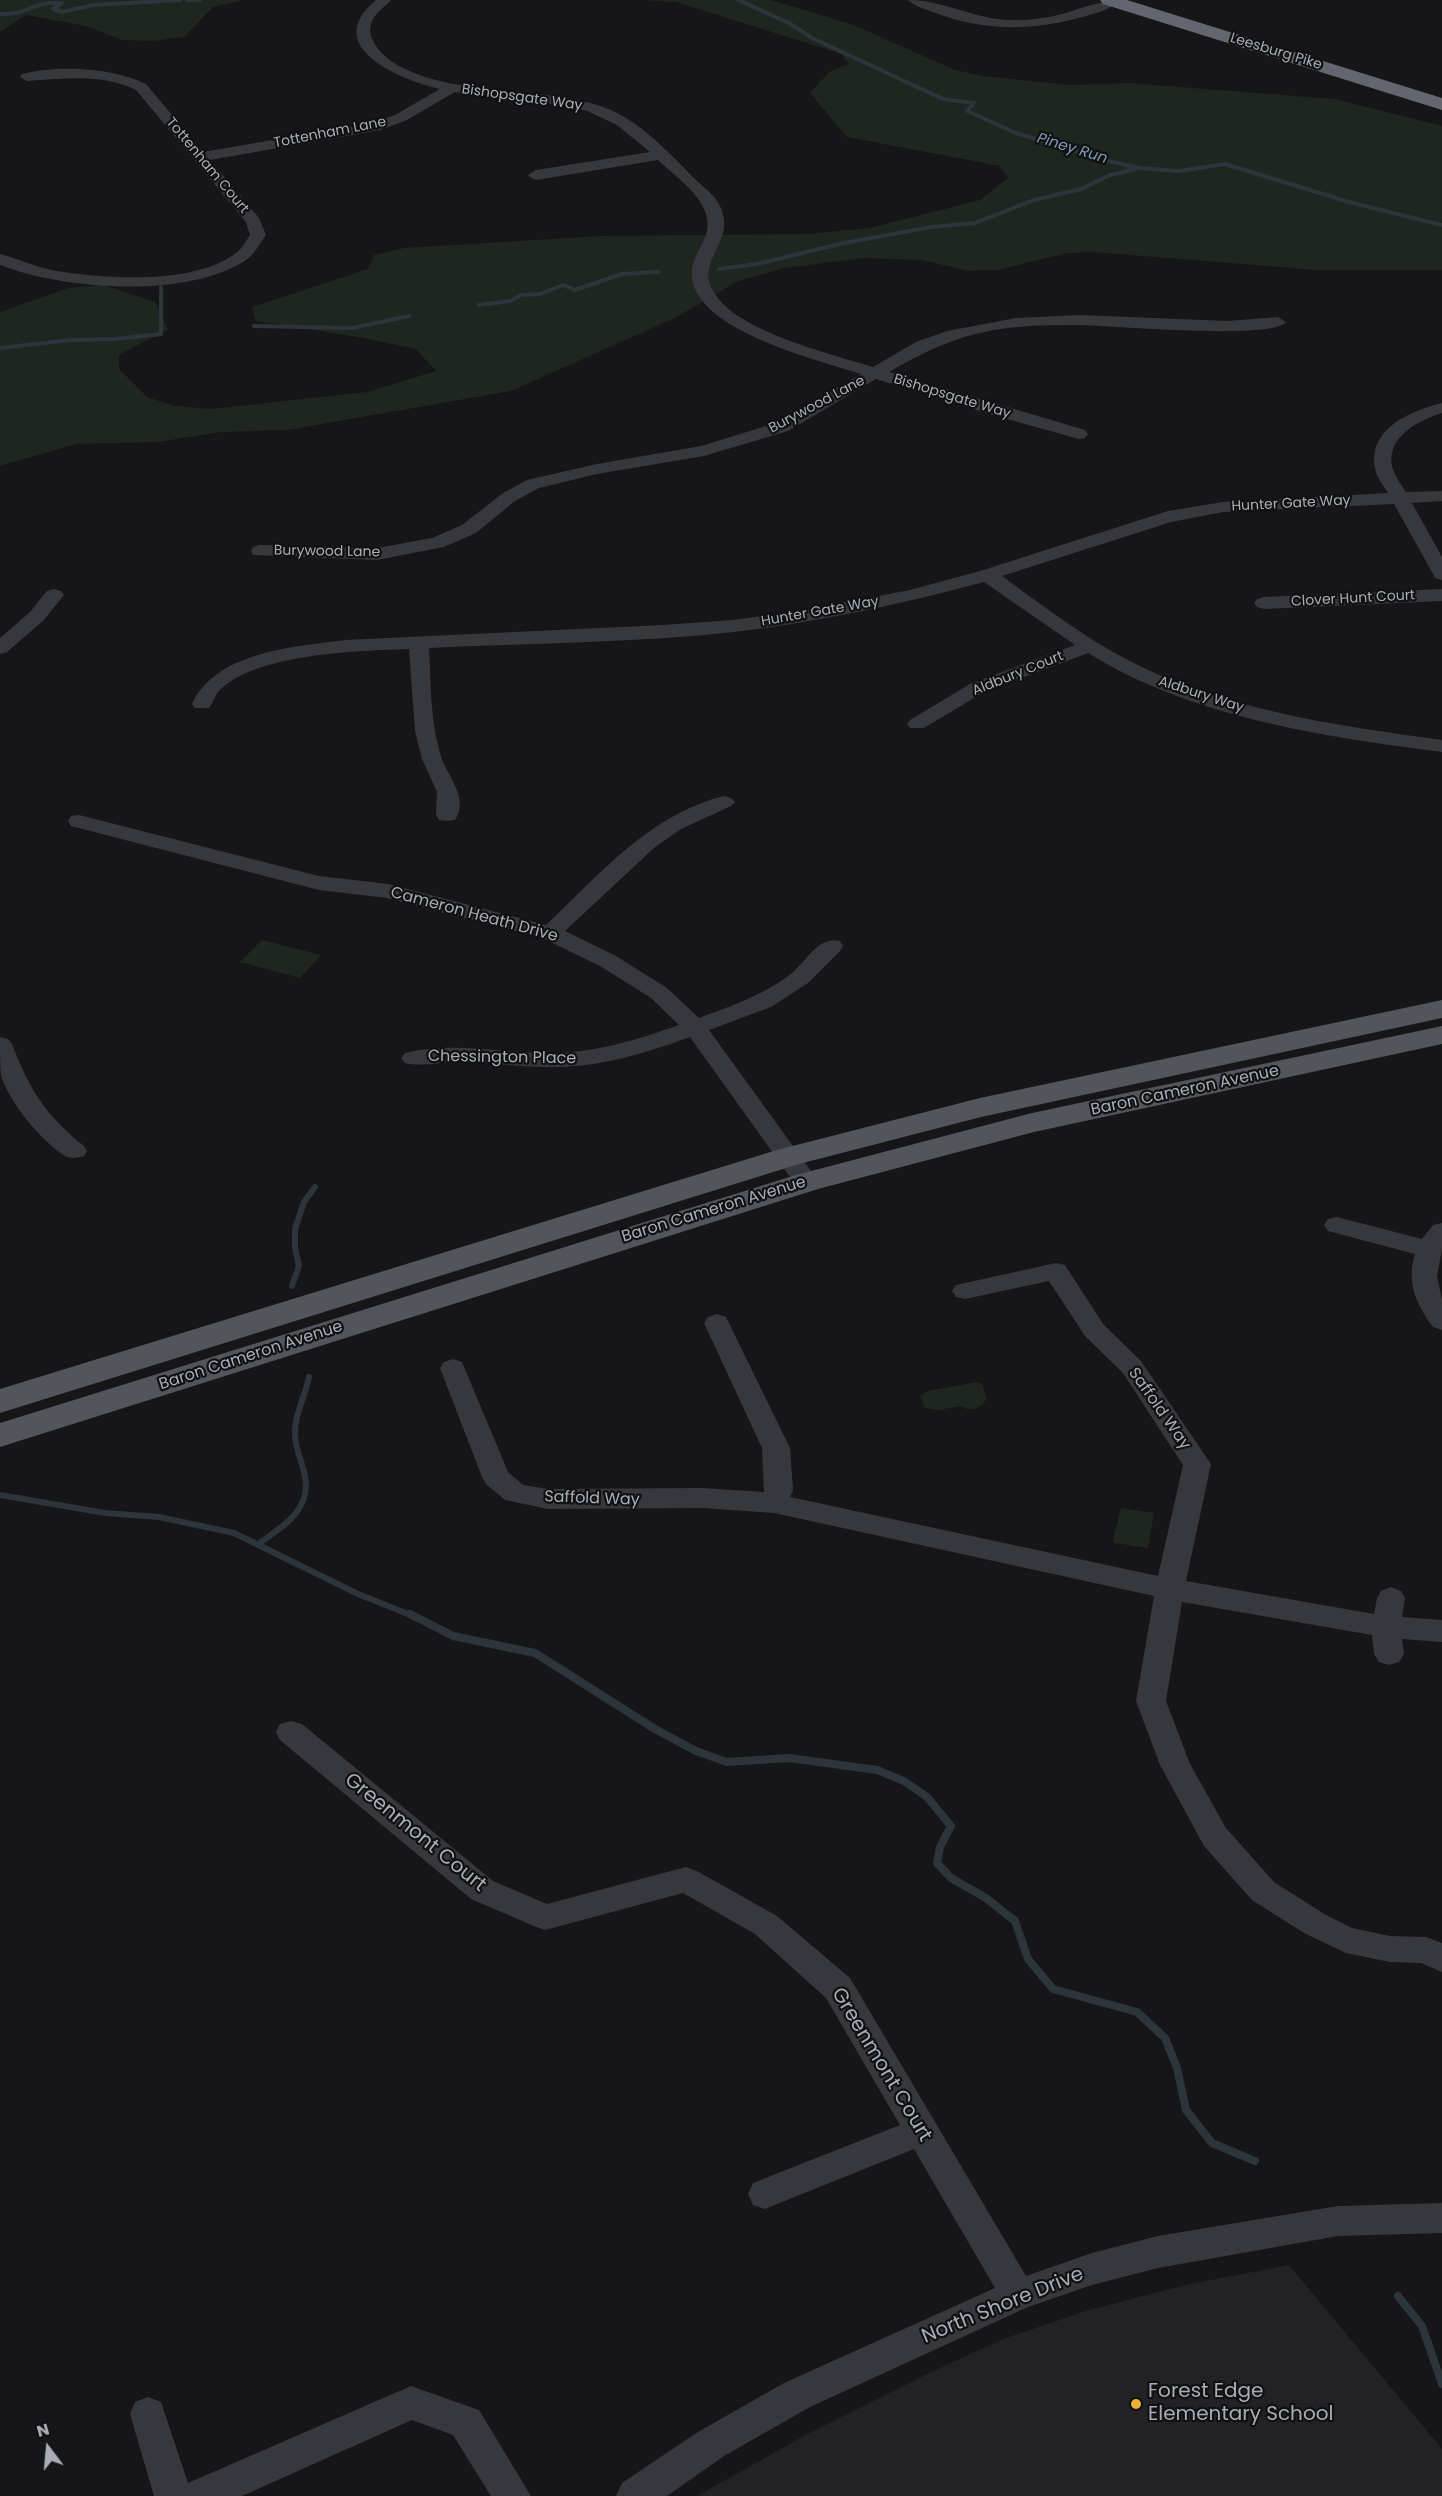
<!DOCTYPE html>
<html>
<head>
<meta charset="utf-8">
<style>
	body { margin:0 }
	#map { position:relative; width:1442px; height:2496px; overflow:hidden; background:#161618; font-family:Poppins,sans-serif }
	canvas { display:block }
	.north { position:absolute; left:18px; top:2418px; width:60px; height:60px; -webkit-text-stroke:4px #111113; paint-order:stroke; rotate:344deg; font-size:16px; font-weight:700; line-height:24px; text-align:center; color:#a8adb8 }
	.north::after { content:''; display:block; margin:auto; width:21px; height:27px; background:#a8adb8; clip-path:polygon(50% 0,100% 100%,50% 72%,0 100%) }
</style>
</head>
<body>
<div id="map">
<canvas width="1442" height="2496"></canvas>
<div class="north">N</div>
</div>
<script>
const g = document.querySelector('canvas').getContext('2d');
g.lineJoin = 'round';
function fillPath(path, color) {
  g.fillStyle = color;
  g.fill(path, 'evenodd');
}
function strokePath(path, color, width, dash) {
  g.strokeStyle = color;
  g.lineWidth = width;
  g.lineCap = dash ? 'butt' : 'round';
  g.setLineDash(dash || []);
  g.stroke(path);
}
function write(font, color, halo, rows, align = 'center') {
  g.font = font + ' Poppins,sans-serif';
  g.lineWidth = 4.5;
  g.setLineDash([]);
  g.textBaseline = 'middle';
  g.strokeStyle = halo;
  g.fillStyle = color;
  for (const [text, x, y, turn = 0] of rows) {
    g.save();
    g.translate(x, y);
    g.rotate((+turn || 0) * Math.PI / 180);
    g.textAlign = isNaN(turn) ? turn : align;
    if (halo) g.strokeText(text, 0, 0);
    g.fillText(text, 0, 0);
    g.restore();
  }
}
fillPath(new Path2D(`
	M1289,2265L1442,2449V2496H697L811,2432L923,2376L1003,2339L1089,2310L1185,2285Z`), '#222225');
fillPath(new Path2D(`
	M0,0H243L213,7L184,37L153,41L122,40L86,26L26,15L0,32Z
	M643,0H771L854,25L955,70L983,76L1070,85L1129,83L1334,99L1442,126V270H1316L1093,252L1067,253L998,270L969,271L921,260L865,258L784,268L738,281L677,317L511,391L287,430L221,432L158,442L77,444L0,466V312L68,288L103,285L155,302L168,329L119,355V369L147,397L175,406L211,409L367,392L436,371L416,349L364,338L256,321L252,307L368,269L374,255L404,248L601,236L805,234L870,228L980,200L1008,178L1000,166L847,137L810,93L829,72L848,64L842,54L676,2Z
	M262,940L321,955L300,978L240,962Z
	M976,1382L982,1384L987,1398C982,1407 971,1414 962,1406L938,1410L925,1408L920,1396L928,1391Z
	M1121,1508L1154,1513L1148,1548L1115,1543L1113,1540Z`), '#1e261f');
strokePath(new Path2D(`
	M187,0H200
	M738,0L789,23L812,38L943,99L974,103L967,111L1016,133L1108,161L1140,168L1179,171L1225,164L1349,202L1442,225
	M0,14C27,16 34,0 62,3L53,9L62,12L93,5L180,0
	M719,269L757,264L844,243L932,227L975,223L1034,200L1081,189L1110,175L1136,169
	M479,305L510,301L521,295L540,294L563,285L575,290L622,274L658,272
	M254,326L352,328L409,316
	M0,348L71,340L115,339L161,334V287`), '#2c353c', 4);
strokePath(new Path2D(`
	M292,1286L299,1266L295,1248V1229L304,1202L315,1187
	M0,1495L105,1513L159,1517L234,1533L358,1594L413,1616
	M258,1544C284,1526 314,1508 304,1472C301,1460 296,1449 295,1436C294,1415 305,1397 309,1377`), '#2c353c', 6);
strokePath(new Path2D(`
	M410,1614L453,1636L535,1653L655,1729L696,1751L727,1762L789,1758L877,1770L904,1781L927,1797L951,1826L940,1847L937,1863L951,1878L986,1898L1015,1921L1028,1959L1053,1989L1137,2012L1165,2038L1177,2068L1186,2110L1212,2143L1255,2161
	M1398,2296L1422,2326L1442,2384`), '#2c353c', 8);
fillPath(new Path2D(`
	M376,0H391C384,8 374,13 371,24C368,34 373,41 378,49C412,91 513,89 563,97C580,100 599,104 615,112C646,127 671,155 695,179C702,186 712,193 717,201C722,208 725,218 724,227C721,252 697,268 715,294C739,332 831,354 873,367L916,342L947,331L1016,318L1080,315L1228,321L1278,317L1286,322C1273,340 1112,326 1082,325C1060,325 1039,325 1017,327C966,332 932,347 889,372L1085,430L1088,434L1085,438L1079,439L989,414L876,379L788,431L704,456L597,474L539,488L515,501L476,533L444,547L377,560L253,555L251,551L253,547L260,545L377,548L432,538L462,525L503,493L527,480L597,464L701,446L776,423L861,374C818,360 698,331 692,278C690,264 698,252 704,240C720,206 680,181 658,160L536,180L531,178L528,175L536,170L650,152L617,125L587,111L561,105L455,92L405,121L380,130L210,160L259,218L266,235C260,243 254,255 246,260C187,299 64,290 0,265V254C19,259 37,268 57,271C107,279 194,285 236,253C242,249 246,241 250,235L246,222L136,90C101,73 64,79 27,81L20,77L22,74C59,65 111,67 146,84L203,152L372,123L395,115L440,89C401,80 319,47 376,0Z
	M908,0C945,0 977,21 1016,20C1031,20 1047,18 1062,14C1080,9 1100,0 1119,1C1112,9 1096,13 1086,16C1034,31 984,32 933,12C925,9 914,6 908,0Z
	M1442,403V413C1417,421 1382,439 1394,472C1397,479 1402,486 1406,492L1442,491V501L1412,503L1442,557V580L1435,578L1433,574L1394,504L1223,512L1171,522L1002,576C1042,605 1082,636 1126,659C1220,709 1338,726 1442,740V752C1325,737 1190,717 1088,653L984,692L924,728H910L907,724L910,720L970,684L1075,645L984,582C902,604 819,622 734,632C633,643 530,643 429,648C431,685 430,723 442,759C449,778 469,799 455,820L447,821L439,820L436,815L437,792L422,759L415,731L409,649C359,651 254,653 218,692C214,697 213,703 209,708H195L192,704C217,651 294,647 345,640L663,625L733,620L799,611L910,590L980,571L1168,511L1223,502L1388,493C1384,486 1376,477 1375,468C1368,428 1411,411 1442,403Z
	M54,589L61,591L64,595L44,620L7,652L0,654V638L30,612L47,591Z
	M1442,589V601L1264,609L1257,607L1254,603L1257,599L1264,597Z
	M724,796L731,798L735,802L731,806L681,829L655,847L565,931L616,956L667,988L699,1018C731,1006 764,995 792,973C807,961 818,936 840,941L843,946L840,951L808,983L771,1007L709,1030L819,1182L816,1188L807,1190L798,1188L690,1037C644,1054 597,1068 547,1067C518,1067 489,1062 460,1062C441,1062 422,1067 405,1063L401,1058L405,1053C451,1041 501,1053 548,1053C595,1053 636,1040 679,1025L651,998L600,966L542,938L387,898L319,890L71,826L68,821L71,816L79,815L319,876L388,884L546,925C599,875 650,814 724,796Z
	M0,1037L8,1039L12,1044C29,1089 46,1116 84,1146L87,1151L84,1156C77,1158 72,1159 65,1156C42,1142 8,1101 1,1075C0,1064 0,1049 0,1037Z
	M1337,1217L1422,1239L1433,1225L1442,1223V1249L1437,1276L1442,1300V1330L1433,1327C1416,1304 1406,1282 1415,1254L1328,1231L1324,1225L1328,1219Z
	M1056,1263L1065,1265L1103,1324L1141,1361L1211,1464L1186,1581L1374,1614L1377,1598L1381,1591L1391,1587L1401,1591L1405,1598L1402,1617L1442,1620V1642L1402,1639L1404,1654L1399,1662L1389,1665L1379,1662L1374,1654L1372,1635L1182,1602L1166,1701L1190,1764L1226,1828L1274,1882L1326,1915L1352,1928L1390,1936L1426,1937L1442,1943V1972L1421,1963L1390,1962L1346,1953L1304,1933L1252,1900L1204,1846L1160,1765L1136,1701L1154,1596L774,1513L702,1508L548,1509L505,1500L486,1484L482,1477L440,1368L444,1362L453,1359L462,1362L508,1472L523,1485L548,1489L702,1488L764,1492L762,1448L704,1323L708,1317L717,1314L726,1317L790,1448L793,1490L790,1497L1158,1576L1183,1465L1123,1373L1085,1336L1049,1281L965,1299L956,1297L952,1291L956,1285Z
	M291,1721L302,1724L493,1881L547,1904L686,1867L697,1871L777,1916L850,1978L1026,2276L1092,2253L1158,2236L1338,2206L1442,2203V2233L1338,2236L1158,2268L1092,2285L1028,2307L810,2407L724,2456L667,2496H616L622,2483L698,2432L784,2383L995,2288L914,2149L765,2209L753,2205L748,2194L753,2183L900,2125L826,1998L755,1934L683,1893L545,1930L534,1926L471,1899L280,1740L276,1732L280,1724Z
	M411,2386L479,2410L531,2496H491L453,2435L412,2420L242,2496H154L130,2414L135,2402L148,2397L161,2402L188,2483Z`), '#37383d');
fillPath(new Path2D(`
	M1442,1000V1018L981,1117L799,1164L0,1413V1389L777,1150L980,1098Z
	M1442,1026V1044L1034,1132L818,1189L0,1447V1423L796,1175L1032,1113Z`), '#53555c');
fillPath(new Path2D(`
	M1100,0H1127L1442,98V110L1103,4Z`), '#63666e');
for (const [x, y, r, color] of [
	[1136,2404,6,"#f2b134"]
]) {
  const dot = new Path2D();
  dot.arc(x, y, r, 0, 2 * Math.PI);
  g.fillStyle = color;
  g.fill(dot);
  strokePath(dot, '#111113', 2);
}
write('14px', '#a8adb8', '#111113', [
	["Leesburg Pike",1276,52,17],
	["Bishopsgate Way",522,98,8],
	["Tottenham Lane",330,133,-11],
	["Tottenham Court",207,166,50],
	["Bishopsgate Way",952,397,17],
	["Burywood Lane",817,405,-28],
	["Hunter Gate Way",1291,504,-3],
	["Burywood Lane",327,552,1],
	["Clover Hunt Court",1353,599,-3],
	["Hunter Gate Way",820,612,-10],
	["Aldbury Court",1018,674,-22],
	["Aldbury Way",1201,695,18]
]);
write('italic 15px', '#7f9bb3', '#111113', [
	["Piney Run",1072,149,17]
]);
write('16px', '#a8adb8', '#111113', [
	["Cameron Heath Drive",474,915,15],
	["Chessington Place",502,1058,1],
	["Baron Cameron Avenue",1185,1091,-12],
	["Baron Cameron Avenue",714,1210,-17],
	["Baron Cameron Avenue",251,1356,-18],
	["Saffold Way",1159,1409,55],
	["Saffold Way",592,1499,2]
]);
write('20px', '#a8adb8', '#111113', [
	["Greenmont Court",415,1833,39],
	["Greenmont Court",881,2065,59],
	["North Shore Drive",1003,2306,-22]
]);
write('20px', '#a8adb8', '#111113', [
	["Forest Edge",1148,2392],
	["Elementary School",1148,2415]
], 'left');
</script>
</body>
</html>
